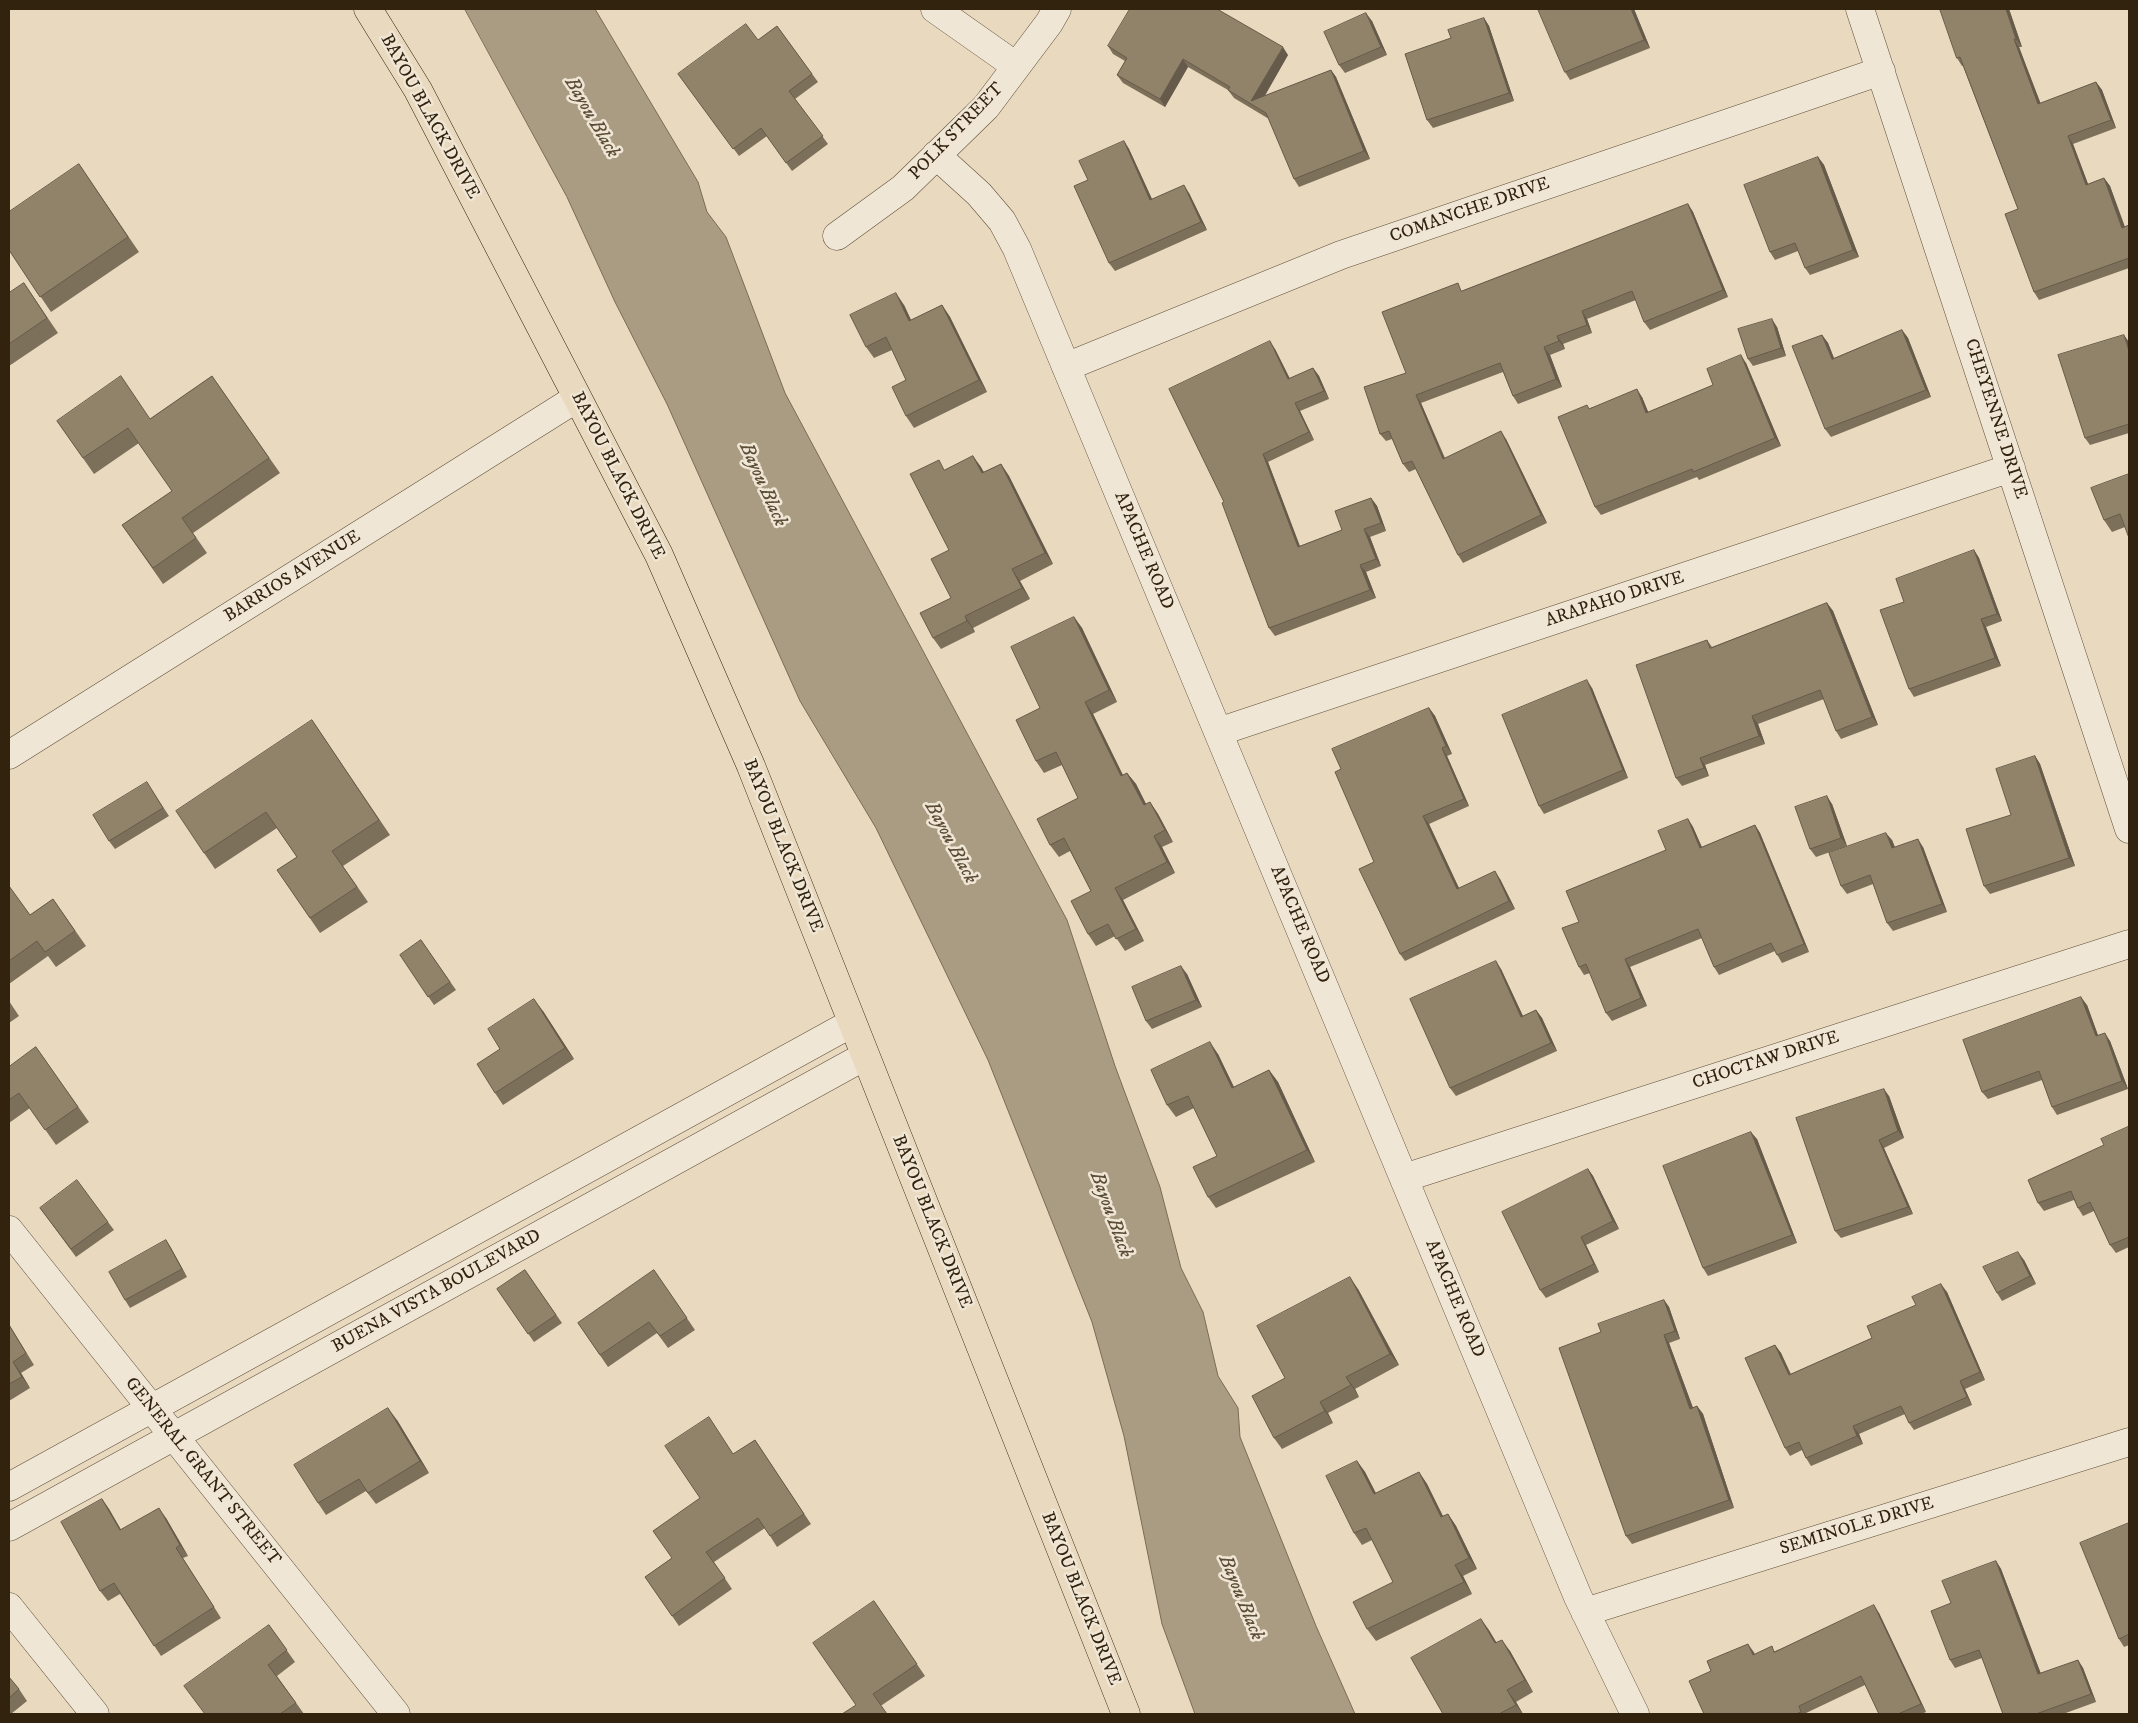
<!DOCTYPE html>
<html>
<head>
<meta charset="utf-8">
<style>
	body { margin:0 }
	#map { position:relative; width:2138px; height:1723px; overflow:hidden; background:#e8d9bf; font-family:"IM FELL DW Pica",serif }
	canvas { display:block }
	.frame { position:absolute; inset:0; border:10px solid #32230e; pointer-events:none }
</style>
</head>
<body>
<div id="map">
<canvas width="2138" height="1723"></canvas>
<div class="frame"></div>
</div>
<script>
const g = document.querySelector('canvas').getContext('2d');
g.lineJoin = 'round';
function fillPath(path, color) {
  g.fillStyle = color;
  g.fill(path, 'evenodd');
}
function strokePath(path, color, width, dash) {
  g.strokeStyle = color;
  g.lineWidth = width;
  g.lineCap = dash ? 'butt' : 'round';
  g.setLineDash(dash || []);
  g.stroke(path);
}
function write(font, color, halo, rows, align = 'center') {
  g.font = font + ' "IM FELL DW Pica",serif';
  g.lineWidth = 5;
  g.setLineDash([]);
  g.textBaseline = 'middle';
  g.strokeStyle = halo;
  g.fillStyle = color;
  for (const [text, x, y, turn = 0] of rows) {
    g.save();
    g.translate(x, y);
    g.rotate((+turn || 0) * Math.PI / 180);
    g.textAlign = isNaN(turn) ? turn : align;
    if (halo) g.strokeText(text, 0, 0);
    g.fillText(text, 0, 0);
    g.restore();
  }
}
const water = new Path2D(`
	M465,9H595L698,182L707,212L726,237L785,393L1067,920L1115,1066L1160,1187L1181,1268L1203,1312L1218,1376L1238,1408L1240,1437L1316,1626L1355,1714H1195L1162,1624L1124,1436L1092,1322L988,1060L876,828L800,701L667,404L615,302L567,197Z`);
fillPath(water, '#aa9b83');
strokePath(water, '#7a6b54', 1);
const minor = new Path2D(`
	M935,9L1016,66
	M1860,9L2129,829
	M936,155L979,194L1002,221L1017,249L1578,1597L1635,1714
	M837,236L903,188L986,107L1049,23L1057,9
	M1066,367L1341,255L1881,71
	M1218,732L2011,468
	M9,755L577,398
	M1404,1178L2129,944
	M9,1230L396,1714
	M9,1487L852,1023
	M9,1527L865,1056
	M9,1607L95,1714
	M1585,1612L2129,1442`);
const major = new Path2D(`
	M368,9L418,90L659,555L751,766L1126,1714`);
strokePath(minor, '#60503a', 29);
strokePath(major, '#32230e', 29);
strokePath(minor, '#f0e6d5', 28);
strokePath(major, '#e8d9bf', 28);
fillPath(new Path2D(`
	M1538,9H1634L1650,48L1570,80L1565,72Z
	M1940,9H2009L2022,47H2019L2040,104L2096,82L2102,90L2116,128L2073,144L2088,184L2104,178L2110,186L2124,227L2129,225V268L2039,300L2034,292L2018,209L1963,66H1962L1957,58Z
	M1484,18L1489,26L1514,101L1433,128L1427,120Z
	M1372,21L1387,55L1345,73L1339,65Z
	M777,26L818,82L795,99L828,144L792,171L767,136L739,156L678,74L758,40Z
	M1108,46L1288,55L1264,96L1331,70L1336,77L1370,159L1299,187L1294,179L1269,119L1234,98L1228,90L1188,67L1165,107L1123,83L1117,75L1125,61L1113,54Z
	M1124,141L1129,149L1152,199L1189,193L1207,230L1115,271L1109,263L1088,180Z
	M1818,157L1824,165L1859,257L1810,275L1805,268L1798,251L1775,260L1770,252Z
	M79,164L139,252L51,312L9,250Z
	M1688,204L1693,212L1728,297L1650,330L1644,322L1636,300L1587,319L1592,333L1563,344L1565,349L1550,355L1562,387L1518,404L1513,396L1503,372L1421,403L1445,458L1506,439L1547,523L1463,563L1458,555L1416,469L1409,472L1403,464L1392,439L1386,441L1380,434L1406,373L1463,291Z
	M24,283L58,333L9,366V293Z
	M904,305L911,320L942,305L950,317L987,392L914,428L906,416V380L892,350L874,358L866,347Z
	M1777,327L1786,356L1753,366L1748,359Z
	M1902,330L1908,338L1931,397L1831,437L1825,429L1822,335L1828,343L1834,358Z
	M2129,342V433L2090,445L2085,438Z
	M1275,349L1290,379L1313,368L1319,376L1329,399L1300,411L1314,440L1268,462L1300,546L1342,530L1371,498L1377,506L1386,531L1370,537L1381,566L1366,572L1376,598L1275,636L1269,628L1224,502Z
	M1746,363L1781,446L1699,480L1697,477L1601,515L1595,507L1590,408L1642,397L1648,412L1713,385Z
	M212,376L280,473L193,533L207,553L163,584L122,525L172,491L139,443L94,474L57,421L150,419Z
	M973,456L984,472L1001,464L1009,476L1053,564L1020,581L1030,599L973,628L975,632L941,649L933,638L951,598L946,470Z
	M2129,474L2125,527L2112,532L2104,520Z
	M1974,550L1979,558L2002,621L1986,627L2001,666L1914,697L1909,689L1904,602Z
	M1827,603L1833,611L1878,725L1841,739L1836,731L1824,699L1758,724L1765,744L1705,765L1709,776L1682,786L1676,778L1707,640L1712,647Z
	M1074,617L1082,628L1117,702L1093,714L1123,775L1127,773L1136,784L1146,804L1150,802L1158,814L1173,842L1162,847L1175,873L1123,900L1144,941L1125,951L1115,936L1096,946L1088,934L1091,891L1070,851L1059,857L1050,845L1078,798L1062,765L1044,773L1036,761Z
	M1592,688L1628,778L1544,814L1539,806Z
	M1429,708L1435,716L1452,754L1447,756L1469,806L1429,824L1459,888L1500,879L1515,909L1405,961L1400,954L1374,862L1341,769Z
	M312,720L390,835L343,866L368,902L320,933L277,870L297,857L277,828L215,869L204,853Z
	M2035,756L2040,764L2075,866L1990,894L1984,886Z
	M152,790L169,816L115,849L109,841Z
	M1832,804L1847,846L1816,857L1810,849Z
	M1688,819L1693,827L1702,847L1755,825L1760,833L1809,952L1782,963L1775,951L1719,975L1714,967L1702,938L1630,967L1647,1006L1612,1021L1606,1013L1590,973L1584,975L1579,967V922L1666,850Z
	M1892,840L1895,847H1923L1947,912L1893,931L1887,923L1873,884L1847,894L1841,886Z
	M9,886L30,915L53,899L86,946L56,967L48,956L9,984Z
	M421,940L456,990L434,1005L400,955Z
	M1501,969L1523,1016L1536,1010L1542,1018L1557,1051L1456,1096L1450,1088Z
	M1187,974L1202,1007L1152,1029L1146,1021Z
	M9,1001L19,1016L9,1023Z
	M2087,1005L2098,1035L2110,1041L2128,1089L2057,1115L2052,1107L2042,1080L1988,1099L1982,1092Z
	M543,1011L574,1059L503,1105L495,1093L500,1049Z
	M36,1047L89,1122L56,1145L30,1108L9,1123V1067Z
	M1218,1054L1234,1087L1269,1070L1278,1082L1315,1162L1216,1208L1208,1197L1217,1156L1194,1108L1176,1117L1167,1105Z
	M1889,1096L1904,1138L1884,1148L1913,1214L1841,1238L1835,1231Z
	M2129,1128V1247L2116,1253L2110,1245L2094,1211L2083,1216L2078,1208L2074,1200L2044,1211L2038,1203L2104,1145Z
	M1757,1139L1797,1243L1708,1276L1703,1268Z
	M1588,1169L1593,1176L1619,1229L1586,1245L1599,1272L1546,1298L1540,1290Z
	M40,1208L108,1222L114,1230L76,1257Z
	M166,1240L171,1248L187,1277L130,1308L125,1300Z
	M2024,1260L2036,1284L2002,1301L1997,1293Z
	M525,1270L562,1323L534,1342L497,1289Z
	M654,1270L695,1330L668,1348L657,1333L608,1367L578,1323Z
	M1358,1289L1399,1365L1355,1389L1359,1397L1328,1413L1333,1423L1282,1449L1274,1438L1285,1378Z
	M1947,1292L1985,1380L1965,1389L1972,1405L1914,1430L1909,1423L1905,1414L1859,1434L1863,1444L1811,1466L1806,1458L1802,1450L1790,1456L1785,1448L1775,1345L1781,1353L1791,1374L1872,1338Z
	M1664,1300L1669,1307L1680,1339L1669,1343L1693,1408L1697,1406L1703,1414L1734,1508L1632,1544L1626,1536L1601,1332Z
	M9,1324L34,1365L21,1373L30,1388L9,1401Z
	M397,1420L429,1473L376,1504L366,1491L326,1515L318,1503Z
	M755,1440L811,1524L777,1547L765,1528L714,1562L732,1589L679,1626L645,1577L672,1558L700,1498L734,1454Z
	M1357,1461L1365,1472L1376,1493L1419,1472L1427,1484L1443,1516L1448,1514L1456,1526L1477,1569L1463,1576L1472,1594L1376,1641L1367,1629L1393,1582L1372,1540L1362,1545L1354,1533Z
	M102,1499L109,1509L121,1530L166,1518L188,1556L183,1558L221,1618L161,1656L120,1594L108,1601L100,1591Z
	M2129,1523V1645L2124,1647L2119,1639Z
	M1996,1561L2001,1569L2041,1674L2078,1660L2083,1668L2096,1702L2063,1714H2003L1982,1658L1955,1668L1950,1660L1951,1603Z
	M874,1601L925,1676L882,1705H856Z
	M1879,1613L1926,1712L1921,1714H1879L1865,1685L1804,1714H1704L1753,1651L1755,1654L1775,1651Z
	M1481,1619L1496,1643L1510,1651L1533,1692L1516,1702L1523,1714H1443Z
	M269,1625L295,1662L277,1676L304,1714H204Z
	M9,1677L19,1689L27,1701L11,1714H9Z`), '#7d705b');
fillPath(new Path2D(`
	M1631,9H1634L1650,48L1644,40Z
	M2006,9H2009L2022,47L2016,39Z
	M1366,13L1372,21L1387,55L1381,47Z
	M1484,18L1489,26L1514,101L1509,93Z
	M2014,39L2019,47L2044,112L2038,104Z
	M1283,47L1288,55L1258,108L1251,101Z
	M1183,59L1188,67L1165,107L1160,99Z
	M1331,70L1336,77L1370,159L1364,151Z
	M2096,82L2102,90L2116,128L2111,120Z
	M2068,136L2073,144L2091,192L2086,185Z
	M1124,141L1129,149L1156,208L1150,200Z
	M1818,157L1824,165L1859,257L1853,250Z
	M2104,178L2110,186L2128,235L2122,228Z
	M1184,185L1189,193L1207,230L1201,222Z
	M1688,204L1693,212L1728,297L1723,290Z
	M896,293L904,305L917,333L909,321Z
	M942,305L950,317L987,392L979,380Z
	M1582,311L1587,319L1592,333L1587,325Z
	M1772,319L1777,327L1786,356L1781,348Z
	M1902,330L1908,338L1931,397L1926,390Z
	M1822,335L1828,343L1837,366L1832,359Z
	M2124,335L2129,342V351Z
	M1557,336L1563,344L1565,349L1559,341Z
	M1270,341L1275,349L1294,387L1288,379Z
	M1544,347L1550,355L1562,387L1556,379Z
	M1741,355L1746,363L1781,446L1775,438Z
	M1313,368L1319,376L1329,399L1324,391Z
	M1637,389L1642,397L1652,421L1646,413Z
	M1416,395L1421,403L1448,467L1443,459Z
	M1295,403L1300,411L1314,440L1309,432Z
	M1501,431L1506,439L1547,523L1541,515Z
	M1263,454L1268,462L1303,555L1298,547Z
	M973,456L981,467L990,485L982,473Z
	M1001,464L1009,476L1053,564L1045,553Z
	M1371,498L1377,506L1386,531L1381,523Z
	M1364,529L1370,537L1381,566L1376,559Z
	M1974,550L1979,558L2002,621L1997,614Z
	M1360,565L1366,572L1376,598L1370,590Z
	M1012,569L1020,581L1030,599L1022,588Z
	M1827,603L1833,611L1878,725L1872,717Z
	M965,616L973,628L975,632L967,621Z
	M1074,617L1082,628L1117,702L1109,690Z
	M1981,619L1986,627L2001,666L1995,658Z
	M1587,680L1592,688L1628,778L1623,770Z
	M1085,702L1093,714L1129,788L1121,776Z
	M1429,708L1435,716L1452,754L1446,746Z
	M1752,716L1758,724L1765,744L1759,736Z
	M1442,748L1447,756L1469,806L1464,799Z
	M2035,756L2040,764L2075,866L2069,858Z
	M1700,758L1705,765L1709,776L1704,768Z
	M1127,773L1136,784L1152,816L1144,805Z
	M1827,796L1832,804L1847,846L1841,838Z
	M1150,802L1158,814L1173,842L1165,830Z
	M1423,816L1429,824L1463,897L1457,889Z
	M1688,819L1693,827L1705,855L1700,848Z
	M1755,825L1760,833L1809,952L1804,944Z
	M1886,833L1892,840L1898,856L1892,848Z
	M1154,836L1162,847L1175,873L1167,862Z
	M1918,839L1923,847L1947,912L1942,904Z
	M1495,871L1500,879L1515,909L1509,901Z
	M1115,888L1123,900L1144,941L1136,929Z
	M1625,959L1630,967L1647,1006L1641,998Z
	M1496,961L1501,969L1527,1025L1521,1017Z
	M1181,966L1187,974L1202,1007L1196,1000Z
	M2081,997L2087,1005L2101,1044L2096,1036Z
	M534,999L543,1011L574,1059L565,1048Z
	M1536,1010L1542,1018L1557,1051L1551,1043Z
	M2105,1033L2110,1041L2128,1089L2122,1081Z
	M1210,1042L1218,1054L1240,1100L1232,1088Z
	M1269,1070L1278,1082L1315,1162L1307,1150Z
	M1884,1089L1889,1096L1904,1138L1898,1131Z
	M1751,1132L1757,1139L1797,1243L1792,1235Z
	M1879,1140L1884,1148L1913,1214L1908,1207Z
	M1588,1169L1593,1176L1619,1229L1613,1221Z
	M1581,1237L1586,1245L1599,1272L1594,1264Z
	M166,1240L171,1248L187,1277L182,1269Z
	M2018,1252L2024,1260L2036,1284L2030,1276Z
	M1350,1277L1358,1289L1399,1365L1390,1354Z
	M1941,1284L1947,1292L1985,1380L1980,1372Z
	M1664,1300L1669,1307L1680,1339L1675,1331Z
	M1664,1335L1669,1343L1696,1416L1690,1409Z
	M1775,1345L1781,1353L1794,1383L1789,1375Z
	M13,1362L21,1373L30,1388L22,1377Z
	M1346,1377L1355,1389L1359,1397L1351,1385Z
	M1960,1381L1965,1389L1972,1405L1967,1397Z
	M1320,1402L1328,1413L1333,1423L1325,1411Z
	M1697,1406L1703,1414L1734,1508L1729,1500Z
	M388,1408L397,1420L429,1473L420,1461Z
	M1853,1426L1859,1434L1863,1444L1857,1436Z
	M1357,1461L1365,1472L1382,1506L1374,1494Z
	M1419,1472L1427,1484L1449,1529L1441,1517Z
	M102,1499L109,1509L127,1540L120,1530Z
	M159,1508L166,1518L188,1556L180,1545Z
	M1448,1514L1456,1526L1477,1569L1469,1558Z
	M1996,1561L2001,1569L2044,1682L2038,1674Z
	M1455,1565L1463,1576L1472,1594L1464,1582Z
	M1874,1605L1879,1613L1926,1712L1921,1704Z
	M1481,1619L1489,1630L1504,1655L1495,1643Z
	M1502,1640L1510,1651L1533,1692L1525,1680Z
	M1748,1644L1753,1651L1758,1663L1753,1655Z
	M2078,1660L2083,1668L2096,1702L2091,1694Z
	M1507,1690L1516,1702L1523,1714L1516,1705Z`), '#665b4a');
const building = new Path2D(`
	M1130,9H1217L1283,47L1251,101L1331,70L1364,151L1294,179L1266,113L1228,90L1230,87L1183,59L1160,99L1117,75L1127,58L1108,46Z
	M1538,9H1631L1644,40L1565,72Z
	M1940,9H2006L2016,39H2014L2038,104L2096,82L2111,120L2068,136L2086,185L2104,178L2122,228L2129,225V258L2034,292L2005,214L2018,209L1960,57L1957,58Z
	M1366,13L1381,47L1339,65L1324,32Z
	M1484,18L1509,93L1427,120L1405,54L1451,38L1448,30Z
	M746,24L758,40L777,26L812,74L789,91L823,136L786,163L761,128L733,149L678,74Z
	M1124,141L1150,200L1184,185L1201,222L1109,263L1074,186L1088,180L1079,161Z
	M1818,157L1853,250L1805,268L1795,243L1770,252L1744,185Z
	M79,164L128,237L40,297L9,250V212Z
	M1688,204L1723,290L1644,322L1632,291L1582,311L1587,325L1557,336L1559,341L1544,347L1556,379L1513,396L1500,363L1416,395L1443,459L1501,431L1541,515L1458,555L1412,461L1403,464L1389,431L1380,434L1364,387L1406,373L1382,312L1458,283L1461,291Z
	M24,283L47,318L9,344V293Z
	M896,293L909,321L942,305L979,380L906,416L892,387L906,380L886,337L866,347L850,315Z
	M1772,319L1781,348L1748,359L1738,329Z
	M1902,330L1926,390L1825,429L1792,346L1822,335L1832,359Z
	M2124,335L2129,351V424L2085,438L2058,355Z
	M1270,341L1288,379L1313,368L1324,391L1295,403L1309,432L1263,454L1298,547L1342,530L1335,511L1371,498L1381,523L1364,529L1376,559L1360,565L1370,590L1269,628L1222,503L1224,502L1169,389Z
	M1741,355L1775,438L1693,472L1692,469L1595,507L1558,417L1587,405L1589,409L1637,389L1646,413L1713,385L1707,369Z
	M121,376L150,419L212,376L269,458L182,518L196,538L153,568L122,525L172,491L128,428L83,458L57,421Z
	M973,456L982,473L1001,464L1045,553L1012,569L1022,588L965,616L967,621L933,638L920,613L951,598L931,559L949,550L910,474L939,460L944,470Z
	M2129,474V538L2120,514L2104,520L2091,488Z
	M1974,550L1997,614L1981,619L1995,658L1909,689L1880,610L1904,602L1896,579Z
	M1827,603L1872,717L1836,731L1820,690L1752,716L1759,736L1700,758L1704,768L1676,778L1636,665L1707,640L1710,648Z
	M1074,617L1109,690L1085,702L1121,776L1127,773L1144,805L1150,802L1165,830L1154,836L1167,862L1115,888L1136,929L1116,939L1108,924L1088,934L1071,901L1091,891L1064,838L1050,845L1037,819L1078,798L1056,752L1036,761L1016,720L1040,708L1011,647Z
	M1587,680L1623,770L1539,806L1502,715Z
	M1429,708L1446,746L1442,748L1464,799L1423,816L1457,889L1495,871L1509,901L1400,954L1359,869L1374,862L1335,772L1341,769L1332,749Z
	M312,720L379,820L332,851L357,887L310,918L277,870L297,857L266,812L204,853L176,811Z
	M2035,756L2069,858L1984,886L1966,829L2011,815L1996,769Z
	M147,782L163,808L109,841L93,815Z
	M1827,796L1841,838L1810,849L1795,807Z
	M1688,819L1700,848L1755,825L1804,944L1777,955L1771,943L1714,967L1698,929L1625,959L1641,998L1606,1013L1586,964L1579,967L1562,928L1579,922L1566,891L1666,850L1658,831Z
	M1886,833L1892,848L1918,839L1942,904L1887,923L1870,875L1841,886L1829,853Z
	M9,886L30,915L53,899L75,931L45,952L37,941L9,961Z
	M421,940L450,982L428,997L400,955Z
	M1496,961L1521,1017L1536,1010L1551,1043L1450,1088L1410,999Z
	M1181,966L1196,1000L1146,1021L1132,987Z
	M2081,997L2096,1036L2105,1033L2122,1081L2052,1107L2039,1071L1982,1092L1963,1040Z
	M534,999L565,1048L495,1093L477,1064L500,1049L488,1029Z
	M1210,1042L1232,1088L1269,1070L1307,1150L1208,1197L1193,1167L1217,1156L1188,1096L1167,1105L1151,1070Z
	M36,1047L78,1107L45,1130L19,1093L9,1100V1067Z
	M1884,1089L1898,1131L1879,1140L1908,1207L1835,1231L1796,1118Z
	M2128,1127L2129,1129V1237L2110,1245L2090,1202L2078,1208L2071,1191L2038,1203L2028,1180L2104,1145L2101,1139Z
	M1751,1132L1792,1235L1703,1268L1663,1166Z
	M1588,1169L1613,1221L1581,1237L1594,1264L1540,1290L1502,1212Z
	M77,1180L108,1222L71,1249L40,1208Z
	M166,1240L182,1269L125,1300L109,1272Z
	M2018,1252L2030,1276L1997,1293L1983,1267Z
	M525,1270L556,1315L528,1334L497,1289Z
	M654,1270L687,1318L660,1336L649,1322L600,1355L578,1323Z
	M1350,1277L1390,1354L1346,1377L1351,1385L1320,1402L1325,1411L1274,1438L1252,1396L1285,1378L1257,1326Z
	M1941,1284L1980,1372L1960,1381L1967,1397L1909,1423L1901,1406L1853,1426L1857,1436L1806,1458L1799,1442L1785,1448L1745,1358L1775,1345L1789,1375L1872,1338L1867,1326L1916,1305L1912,1297Z
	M1664,1300L1675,1331L1664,1335L1690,1409L1697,1406L1729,1500L1626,1536L1559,1348L1601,1332L1598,1324Z
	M9,1325L26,1353L13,1362L22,1377L9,1384Z
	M388,1408L420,1461L368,1493L359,1479L318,1503L294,1465Z
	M709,1417L733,1454L755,1440L804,1514L770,1536L758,1518L706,1552L725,1578L672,1616L645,1577L672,1558L653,1531L700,1498L665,1446Z
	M1357,1461L1374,1494L1419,1472L1441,1517L1448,1514L1469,1558L1455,1565L1464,1582L1367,1629L1353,1602L1393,1582L1366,1528L1354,1533L1326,1476Z
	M102,1499L120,1530L159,1508L180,1545L176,1548L214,1607L154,1646L114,1583L100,1591L61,1522Z
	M2129,1523V1634L2119,1639L2080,1543Z
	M1996,1561L2038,1674L2078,1660L2091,1694L2036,1714H2003L1979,1650L1950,1660L1931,1611L1951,1603L1942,1581Z
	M874,1601L917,1664L873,1694L887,1714H842L856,1705L813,1643Z
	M1874,1605L1921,1704L1898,1714H1879L1861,1676L1799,1706L1801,1712L1796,1714H1704L1689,1681L1711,1671L1707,1661L1748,1644L1753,1655L1772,1646L1774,1652Z
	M1481,1619L1495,1643L1502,1640L1525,1680L1507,1690L1516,1705L1499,1714H1443L1411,1658Z
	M269,1625L287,1650L268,1665L296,1703L280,1714H205L184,1686Z
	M9,1677L19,1689L9,1698Z`);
fillPath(building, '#91826a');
strokePath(building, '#665b4a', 1);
write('18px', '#32230e', '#f0e6d5', [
	["BAYOU BLACK DRIVE",429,117,61],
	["POLK STREET",957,132,-46],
	["COMANCHE DRIVE",1470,211,-19],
	["CHEYENNE DRIVE",1995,419,72],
	["BAYOU BLACK DRIVE",617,476,63],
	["APACHE ROAD",1143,551,67],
	["BARRIOS AVENUE",293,577,-32],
	["ARAPAHO DRIVE",1615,600,-18],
	["BAYOU BLACK DRIVE",782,846,68],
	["APACHE ROAD",1299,925,67],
	["CHOCTAW DRIVE",1766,1061,-18],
	["BAYOU BLACK DRIVE",931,1222,68],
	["BUENA VISTA BOULEVARD",437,1292,-29],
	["APACHE ROAD",1454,1299,67],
	["GENERAL GRANT STREET",202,1472,51],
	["SEMINOLE DRIVE",1857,1527,-17],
	["BAYOU BLACK DRIVE",1080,1599,68]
]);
write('italic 19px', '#5c4d37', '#f0e6d5', [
	["Bayou Black",591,118,60],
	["Bayou Black",762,485,66],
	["Bayou Black",950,843,62],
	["Bayou Black",1110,1215,70],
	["Bayou Black",1240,1598,68]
]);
</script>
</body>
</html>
